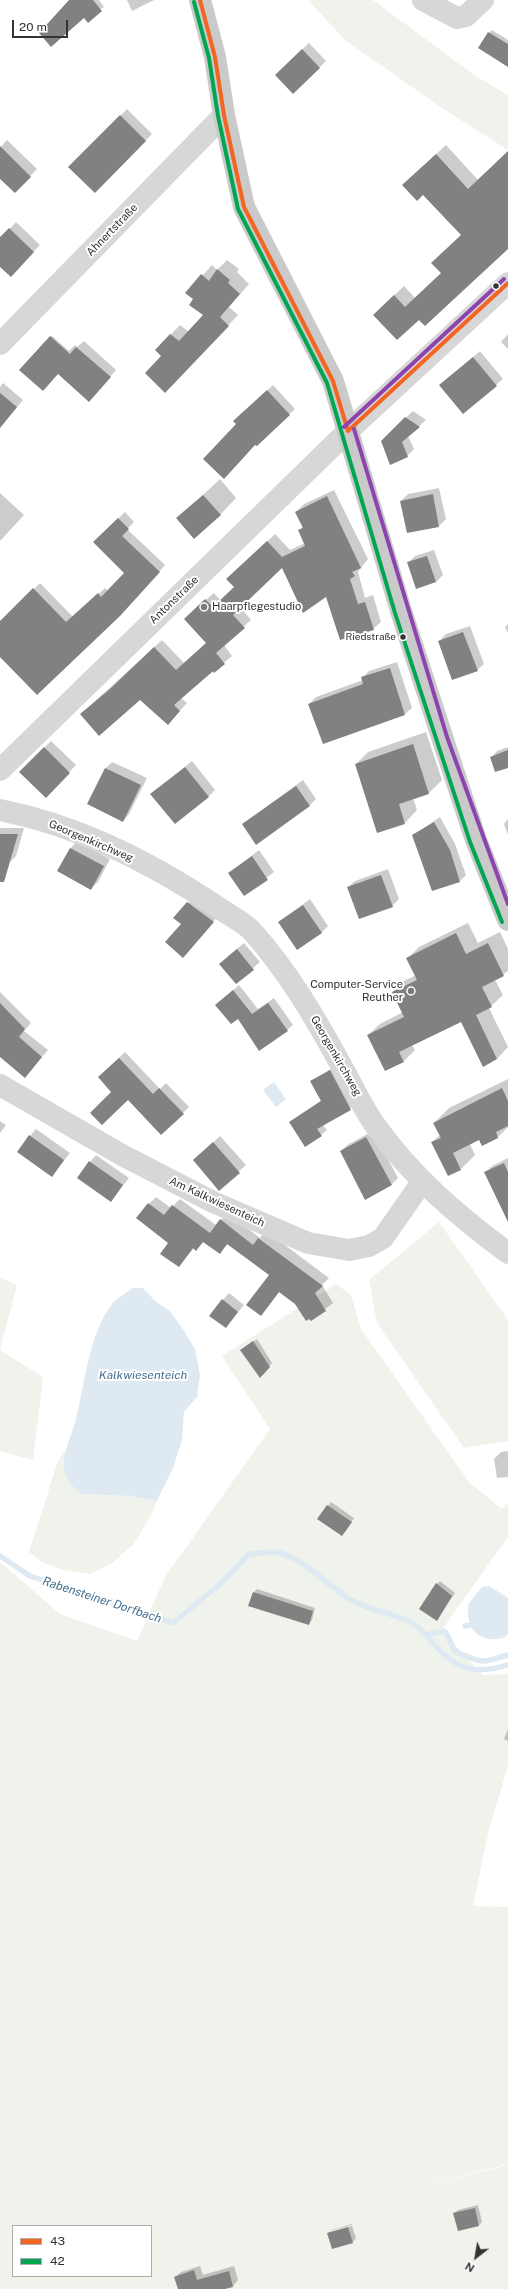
<!DOCTYPE html>
<html>
<head>
<meta charset="utf-8">
<style>
	body { margin:0 }
	#map { position:relative; width:508px; height:2289px; overflow:hidden; background:#fff; font-family:"Public Sans",sans-serif }
	canvas { display:block }
	.legend { position:absolute; left:12px; top:2225px; width:140px; height:52px; box-sizing:border-box; background:#fff; border:1px solid #adadad; margin:0; padding:5px 7px; list-style:none; font-size:12px; color:#333 }
	.legend li { display:flex; align-items:center; gap:8px; height:20px }
	.legend b { width:20px; border:1px solid #adadad }
	.north { position:absolute; left:456px; top:2237px; width:40px; height:40px; -webkit-text-stroke:3px #fff; paint-order:stroke; rotate:211deg; font-size:11px; font-weight:700; line-height:16px; text-align:center; color:#333 }
	.north::after { content:''; display:block; margin:auto; width:14px; height:18px; background:#333; clip-path:polygon(50% 0,100% 100%,50% 72%,0 100%) }
	.scale { position:absolute; left:12px; top:20px; width:56px; height:18px; box-sizing:border-box; border:2px solid #333; border-top:0; padding-left:5px; font-size:12px; line-height:14px; white-space:nowrap; color:#333; -webkit-text-stroke:3px #fff; paint-order:stroke }
</style>
</head>
<body>
<div id="map">
<canvas width="508" height="2289"></canvas>
<ul class="legend">
<li><b style="height:5px;background:#f26522"></b>43</li>
<li><b style="height:5px;background:#00a651"></b>42</li>
</ul>
<div class="north">N</div>
<div class="scale">20 m</div>
</div>
<script>
const g = document.querySelector('canvas').getContext('2d');
g.lineJoin = 'round';
function fillPath(path, color) {
  g.fillStyle = color;
  g.fill(path, 'evenodd');
}
function strokePath(path, color, width, dash) {
  g.strokeStyle = color;
  g.lineWidth = width;
  g.lineCap = dash ? 'butt' : 'round';
  g.setLineDash(dash || []);
  g.stroke(path);
}
function write(font, color, halo, rows, align = 'center') {
  g.font = font + ' "Public Sans",sans-serif';
  g.lineWidth = 4;
  g.setLineDash([]);
  g.textBaseline = 'middle';
  g.strokeStyle = halo;
  g.fillStyle = color;
  for (const [text, x, y, turn = 0] of rows) {
    g.save();
    g.translate(x, y);
    g.rotate((+turn || 0) * Math.PI / 180);
    g.textAlign = isNaN(turn) ? turn : align;
    if (halo) g.strokeText(text, 0, 0);
    g.fillText(text, 0, 0);
    g.restore();
  }
}
fillPath(new Path2D(`
	M308,0H373L474,75L508,95V150L439,106L346,41Z
	M439,1222L508,1320V1441L464,1448L377,1323L369,1280Z
	M0,1278L17,1285L0,1350L43,1377L33,1460L0,1451Z
	M336,1284L351,1295L361,1329L469,1482L502,1509L508,1502V1537L441,1631L483,1675L508,1674V1766L489,1829L473,1906L508,1907V2164L398,2192L508,2165V2289H0V1562L60,1614L137,1641L165,1577L270,1429L222,1356ZM13,2226H151V2276H13Z
	M66,1449L64,1467L81,1494L131,1496L157,1501L151,1515L134,1544L112,1563L91,1574L64,1570L43,1563L29,1552L58,1461Z`), '#eff3ec');
fillPath(new Path2D(`
	M274,1082L286,1099L276,1107L263,1090Z
	M133,1288H143L155,1301L170,1311L184,1331L195,1349L200,1375L197,1397L184,1412L182,1440L173,1468L157,1501L131,1496L81,1494C72,1486 65,1479 64,1467C63,1450 72,1435 76,1419C85,1383 89,1332 113,1303C118,1297 127,1293 133,1288Z
	M489,1586L508,1598V1634C500,1643 481,1640 474,1631C468,1623 467,1612 469,1603L482,1587Z`), '#dfe9f2');
fillPath(new Path2D(`
	M71,0H99L104,7L84,17Z
	M127,0H154L132,11Z
	M492,30L508,40V66L489,33Z
	M309,43L326,61L293,93L276,75Z
	M127,109L152,134L95,192L70,167Z
	M7,140L37,169L15,192L0,177V148Z
	M446,145L478,180L508,152V247L419,318L384,305L404,286L415,298L442,273L462,235L413,176Z
	M16,222L40,245L11,275L0,265V239Z
	M227,260L239,269L237,272L249,284L229,307L238,315L175,382L163,355L156,350L180,325L189,332L204,315L195,299L187,293L212,265L217,270Z
	M508,334V349L501,342Z
	M52,336L69,351L75,345L77,347L84,341L116,370L95,394L58,373L45,342Z
	M480,351L503,379L496,385H441Z
	M3,383L23,400L0,428V387Z
	M273,385L295,409L257,445L237,424L240,416Z
	M413,411L426,420L408,436L414,449L407,456L382,441Z
	M220,479L236,498L220,515L178,518Z
	M439,488L446,519L439,526L407,532L401,501L408,494Z
	M334,490L368,559L358,572L365,598L373,595L381,622L373,629L282,566L240,607L251,620L224,645L232,656L181,698L187,703L175,716L140,698L81,714L162,640L184,663L207,643L193,611L214,593L221,601L235,587V572L275,534L290,550L305,543L299,531L303,526L296,512L304,504Z
	M0,493L24,515L0,541Z
	M125,512L134,522L127,529L165,565L126,609L0,658V623L40,583L73,617L105,588L108,591L125,573L95,542Z
	M434,550L443,575L436,582L417,588L408,563L415,556Z
	M508,624V633L505,627Z
	M470,626L484,664L477,670L439,641L446,634Z
	M397,662L412,708L405,714L323,743L309,704L316,697L363,680L362,678L369,671Z
	M426,732L442,780L429,793L413,798L417,810L405,823L356,764L368,752Z
	M51,741L76,765L46,796L20,772Z
	M508,747V767L491,758L497,751Z
	M192,761L215,790L208,797L152,794Z
	M112,762L147,778L129,814L123,821L106,768Z
	M303,780L316,799L309,806L243,824Z
	M440,817L455,844L466,875L460,881L414,835Z
	M508,819V835L504,824Z
	M0,828H24L16,856L9,863L0,862Z
	M77,841L110,859L98,882L91,888L58,871L71,848Z
	M259,850L274,872L244,895L229,873Z
	M388,869L399,899L392,906L348,887L355,881Z
	M193,897L218,916L188,951L182,924L188,903Z
	M310,899L328,926L321,933L279,922Z
	M468,923L478,943L500,932L508,949V971L495,980L503,995L489,1008L508,1047L497,1059L483,1065L462,1021L412,1045L415,1050L404,1061L385,1070L368,1035L380,1024L403,1012L393,992L404,981L416,975L408,958L419,947Z
	M244,943L260,962L236,983L227,957Z
	M239,985L258,1009L274,998L293,1025L287,1030L238,1018L222,1000Z
	M0,992L31,1023L24,1031L48,1050L25,1077L0,1047Z
	M125,1052L160,1089L166,1083L189,1107L161,1134L128,1099L113,1092L105,1071Z
	M335,1066L356,1104L323,1125L327,1130L321,1135L290,1122L322,1100L312,1082Z
	M508,1079V1127L498,1137L482,1145L479,1139L470,1144L475,1155L461,1169L432,1142L440,1135L434,1123L449,1108Z
	M0,1121L6,1125L0,1133Z
	M36,1129L70,1153L52,1176L30,1136Z
	M373,1131L398,1178L392,1184L341,1151L347,1145Z
	M220,1136L246,1165L219,1189L201,1154Z
	M96,1155L129,1178L111,1201L90,1162Z
	M508,1158V1204L485,1173L492,1166Z
	M156,1197L171,1208L180,1199L216,1225L228,1213L260,1238L266,1231L329,1278L322,1285L333,1303L311,1320L296,1303L280,1291L261,1315L270,1274L228,1244L220,1252L204,1241L196,1250L194,1248L179,1266L169,1243L149,1204Z
	M229,1293L244,1305L226,1327L223,1300Z
	M257,1339L272,1363L263,1374L245,1347Z
	M508,1451V1477L497,1478L494,1459L501,1452Z
	M331,1502L354,1518L345,1532L318,1519Z
	M440,1581L455,1593L437,1620V1584Z
	M257,1589L315,1608L312,1620L309,1624L254,1592Z
	M508,1729V1741L504,1739Z
	M478,2205L482,2222L479,2225L454,2213L458,2210Z
	M352,2224V2225L331,2231L332,2230Z
	M352,2226L356,2238L353,2242L328,2233L331,2231V2233Z
	M200,2266L203,2275L234,2266L238,2280L233,2286L221,2289H179L175,2277L181,2272Z`), '#0003');
strokePath(new Path2D(`
	M0,1556L30,1576L173,1623L219,1585L249,1554C257,1554 266,1552 274,1552C300,1554 328,1586 351,1600C369,1610 392,1613 411,1622C420,1627 426,1635 433,1643C456,1670 474,1675 508,1665
	M465,1626L471,1625
	M426,1635L444,1631C450,1637 450,1644 455,1650C459,1655 463,1654 469,1657C485,1665 491,1659 508,1655`), '#dfe9f2', 5.5);
fillPath(new Path2D(`
	M69,0H93L102,11L88,23L84,18L51,47L39,33Z
	M488,32L508,44V67L478,48Z
	M302,49L320,68L293,94L275,75Z
	M120,115L146,141L95,193L68,167Z
	M0,146L31,177L15,193L0,179Z
	M508,151V249L425,326L419,320L397,340L373,315L394,295L405,307L441,273L431,263L461,235L423,195L417,201L402,185L436,154L468,189Z
	M9,228L34,252L11,277L0,267V237Z
	M217,269L230,280L228,283L240,294L220,317L229,326L165,393L145,373L161,356L155,350L170,334L179,341L203,315L189,305L193,299L185,293L201,274L209,281Z
	M50,336L70,354L76,347L111,377L89,402L58,374L43,391L19,370Z
	M473,357L497,386L463,414L439,385Z
	M267,390L290,415L257,446L255,445L224,479L203,459L236,424L233,421Z
	M0,393L17,407L0,428Z
	M405,417L420,427L402,442L408,457L390,465L381,441Z
	M433,494L439,527L407,533L400,501Z
	M203,495L221,515L194,539L176,518Z
	M327,496L361,568L352,572L355,576L350,579L358,604L365,602L374,630L340,640L326,597L303,613L282,568L233,615L245,628L216,653L225,664L214,673L213,671L174,705L180,711L168,725L140,700L99,736L80,714L110,689L154,647L176,670L206,643L184,619L205,599L213,607L234,587L226,579L267,541L282,557L305,546L298,530L303,528L295,512Z
	M118,518L129,529L122,536L160,572L120,616L37,695L0,657V621L33,588L66,622L98,593L101,597L124,573L93,542Z
	M427,556L436,582L416,589L407,562Z
	M463,632L478,671L452,680L438,641Z
	M390,668L405,715L323,744L308,704L363,684L361,677Z
	M413,744L429,794L399,804L405,824L377,833L355,764Z
	M44,747L70,773L46,798L19,772Z
	M508,750V768L495,772L490,757Z
	M185,767L209,797L175,824L150,794Z
	M105,768L141,785L123,822L87,804Z
	M296,786L310,806L256,845L242,824Z
	M434,822L450,850L460,882L432,891L412,835Z
	M0,834H18L4,882H0Z
	M70,848L104,866L91,890L57,871Z
	M252,856L268,880L244,896L228,873Z
	M381,875L393,907L359,919L347,887Z
	M187,902L214,922L183,958L165,942L181,924L173,918Z
	M303,905L322,933L297,950L278,922Z
	M456,933L466,954L488,943L504,976L482,987L492,1007L476,1015L497,1059L483,1067L461,1022L399,1052L404,1062L385,1071L367,1035L404,1017L392,992L417,980L406,958Z
	M237,949L254,970L236,984L219,964Z
	M233,990L252,1014L268,1003L288,1031L259,1051L238,1019L231,1024L215,1005Z
	M0,1003L25,1029L19,1037L42,1057L25,1078L0,1057Z
	M119,1058L153,1094L159,1088L184,1114L161,1135L128,1100L102,1125L90,1113L111,1092L98,1077Z
	M330,1070L351,1110L317,1129L322,1136L305,1147L289,1122L321,1101L310,1081Z
	M502,1088L508,1101V1126L496,1132L498,1138L482,1146L479,1140L453,1153L461,1170L448,1176L431,1142L441,1138L433,1123Z
	M29,1135L64,1160L52,1177L17,1152Z
	M366,1137L392,1185L365,1200L340,1151Z
	M213,1142L240,1173L219,1191L193,1160Z
	M89,1161L123,1185L111,1202L77,1178Z
	M504,1163L508,1172V1222L484,1172Z
	M148,1203L164,1215L172,1205L210,1233L220,1219L253,1245L258,1238L323,1286L315,1293L326,1311L311,1321L309,1319L306,1321L295,1304L279,1292L261,1316L246,1305L269,1275L227,1244L220,1254L203,1242L196,1251L193,1248L179,1267L160,1254L168,1243L136,1218Z
	M222,1299L238,1312L226,1328L209,1316Z
	M253,1341L270,1367L260,1378L240,1350Z
	M327,1505L352,1522L342,1536L317,1519Z
	M436,1583L452,1596L437,1621L419,1609Z
	M253,1592L313,1611L309,1625L248,1606Z
	M475,2208L479,2226L458,2231L453,2213Z
	M348,2227L353,2243L332,2249L327,2233Z
	M194,2270L197,2280L229,2271L233,2287L225,2289H178L174,2277Z`), '#818181');
strokePath(new Path2D(`
	M423,0L457,18L466,16L483,0
	M0,344L224,115
	M0,770L348,431L508,283
	M0,810C77,825 152,863 216,906C227,914 242,921 251,930C288,971 316,1019 342,1067C353,1086 362,1107 375,1125C411,1176 458,1216 508,1253
	M0,1085L122,1155L213,1202L308,1243L349,1250L369,1246L383,1238L422,1182`), '#d7d7d7', 22);
strokePath(new Path2D(`
	M200,0L215,57L224,115L244,207L333,381L401,611L445,746L476,840L508,920`), '#cacaca', 22);
strokePath(new Path2D(`
	M200,0L215,57L224,115L244,207L333,381L348,431
	M348,431L508,283`), '#f26522', 4);
strokePath(new Path2D(`
	M194,2L209,58L218,116L238,209L327,383L395,613L470,842L502,922`), '#00a651', 4);
strokePath(new Path2D(`
	M344,427L504,279
	M354,429L447,737L508,904`), '#8e44ad', 4);
for (const [x, y, r, color] of [
	[496,286,3.5,"#333"],
	[204,607,4,"#7a7a7a"],
	[403,637,3.5,"#333"],
	[411,991,4,"#7a7a7a"]
]) {
  const dot = new Path2D();
  dot.arc(x, y, r, 0, 2 * Math.PI);
  g.fillStyle = color;
  g.fill(dot);
  strokePath(dot, '#fff', 1.5);
}
write('10px', '#333', '#fff', [
	["Riedstraße",396,637]
], 'right');
write('11px', '#333', '#fff', [
	["Ahnertstraße",112,230,-46],
	["Antonstraße",174,600,-44],
	["Georgenkirchweg",91,841,23],
	["Georgenkirchweg",336,1056,60],
	["Am Kalkwiesenteich",217,1202,25]
]);
write('11px', '#333', '#fff', [
	["Haarpflegestudio",212,607],
	["Computer-Service",403,985,"right"],
	["Reuther",403,998,"right"]
], 'left');
write('italic 12px', '#457091', '#fff', [
	["Kalkwiesenteich",143,1375],
	["Rabensteiner Dorfbach",102,1600,18]
]);
</script>
</body>
</html>
